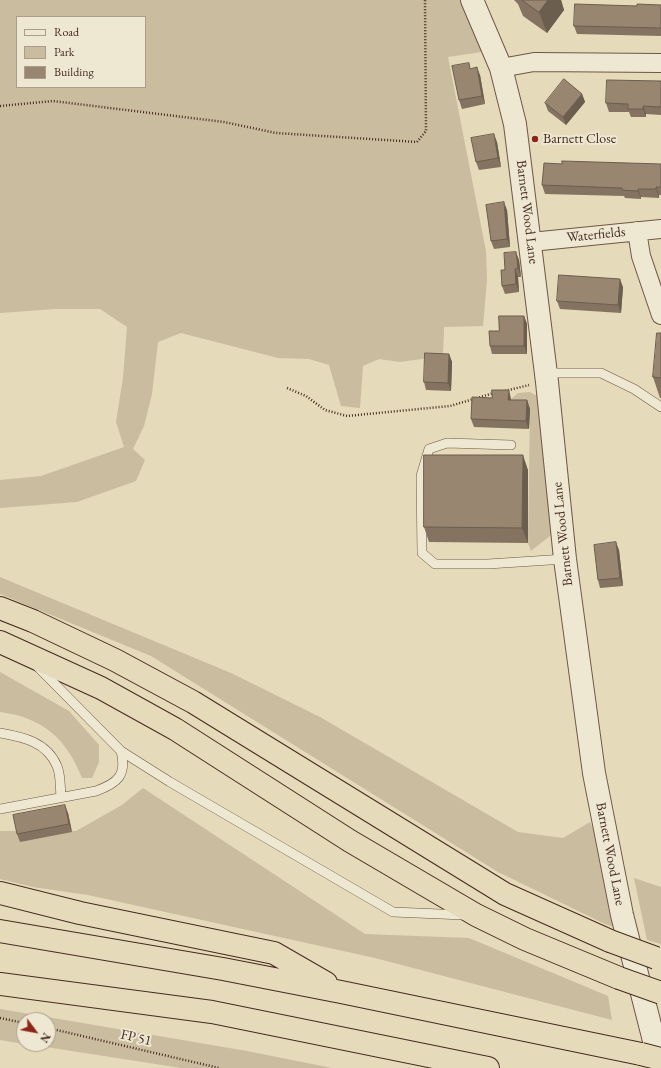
<!DOCTYPE html>
<html>
<head>
<meta charset="utf-8">
<style>
	body { margin:0 }
	#map { position:relative; width:661px; height:1068px; overflow:hidden; background:#e5dab9; font-family:"EB Garamond",serif }
	canvas { display:block }
	.legend { position:absolute; left:16px; top:16px; width:130px; height:72px; box-sizing:border-box; background:#eee7d2; border:1px solid #ab9c8b; margin:0; padding:5px 7px; list-style:none; font-size:12px; color:#462b20 }
	.legend li { display:flex; align-items:center; gap:8px; height:20px }
	.legend b { width:20px; border:1px solid #ab9c8b }
	.north { position:absolute; left:16px; top:1012px; width:40px; height:40px; box-sizing:border-box; background:#eee7d2; border:1px solid #ab9c8b; border-radius:50%; rotate:122deg; font-size:11px; font-weight:700; line-height:16px; text-align:center; color:#462b20 }
	.north::after { content:''; display:block; margin:auto; width:14px; height:18px; background:#8f2418; clip-path:polygon(50% 0,100% 100%,50% 72%,0 100%) }
</style>
</head>
<body>
<div id="map">
<canvas width="661" height="1068"></canvas>
<ul class="legend">
<li><b style="height:5px;background:#eee7d2"></b>Road</li>
<li><b style="height:11px;background:#cabc9f"></b>Park</li>
<li><b style="height:11px;background:#998670"></b>Building</li>
</ul>
<div class="north">N</div>
</div>
<script>
const g = document.querySelector('canvas').getContext('2d');
g.lineJoin = 'round';
function fillPath(path, color) {
  g.fillStyle = color;
  g.fill(path, 'evenodd');
}
function strokePath(path, color, width, dash) {
  g.strokeStyle = color;
  g.lineWidth = width;
  g.lineCap = dash ? 'butt' : 'round';
  g.setLineDash(dash || []);
  g.stroke(path);
}
function write(font, color, halo, rows, align = 'center') {
  g.font = font + ' "EB Garamond",serif';
  g.lineWidth = 4;
  g.setLineDash([]);
  g.textBaseline = 'middle';
  g.strokeStyle = halo;
  g.fillStyle = color;
  for (const [text, x, y, turn = 0] of rows) {
    g.save();
    g.translate(x, y);
    g.rotate((+turn || 0) * Math.PI / 180);
    g.textAlign = isNaN(turn) ? turn : align;
    if (halo) g.strokeText(text, 0, 0);
    g.fillText(text, 0, 0);
    g.restore();
  }
}
fillPath(new Path2D(`
	M0,0H461L482,52L448,57L486,251L487,280L483,326L444,327L443,356L400,362L379,359L363,366L360,408L341,406L329,365L309,359L278,358L181,333L158,342L152,394L144,426L133,449L145,460L136,481L77,502L0,508V480L41,476L124,447L116,422L123,378L127,327L100,309H55L0,313ZM17,17H145V87H17Z
	M530,392L542,399L556,517L550,536L531,551L528,543L530,409L511,408V399L518,393Z
	M0,577L231,673L320,717L518,832L563,838L590,822L599,842L614,927L605,924L498,872L151,656L0,594Z
	M0,672L69,711L99,745V762L92,778H82C67,739 42,717 0,712Z
	M143,788L365,934L469,938L608,996L612,1020L375,958L88,895L33,887L0,879V831H76L122,805Z
	M634,878L661,887V944L647,940Z
	M0,1009L247,1051L332,1068H181L27,1044H48V1020H24V1044L0,1040Z`), '#cabc9f');
const service = new Path2D(`
	M546,373H601L634,389L661,407
	M511,445L447,443L429,449L421,476L422,553L435,564H488L565,559
	M37,666L121,751L170,782L393,912L464,915
	M0,733C23,737 47,742 57,766C61,775 60,788 61,797
	M0,809L96,791C118,783 127,775 121,751`);
const minor = new Path2D(`
	M501,68L534,62L661,63
	M637,231L641,256L661,315
	M531,242L661,229`);
const tertiary = new Path2D(`
	M472,0L501,68L515,124L547,382L565,559L594,773L622,915L661,1068`);
const trunk = new Path2D(`
	M0,608L33,621L115,660L193,702L505,894L610,941
	M0,642L101,688L175,729L350,841L476,915L525,939L619,978`);
const motorway = new Path2D(`
	M0,893L80,913L274,953L326,983
	M0,931L223,969L341,992L641,1054
	M0,984L212,1012L488,1068`);
strokePath(service, '#6e5746', 10);
strokePath(minor, '#6e5746', 20);
strokePath(tertiary, '#6e5746', 24);
strokePath(trunk, '#462b20', 24);
strokePath(motorway, '#462b20', 24);
strokePath(new Path2D(`
	M0,106L53,101L224,122L276,133L417,142L426,131L425,0
	M287,388L306,396L325,410L347,416L450,406L494,393
	M505,391L529,385
	M0,1018L24,1023
	M48,1028L219,1068`), '#462b20', 2.5, [1, 2]);
strokePath(service, '#eee7d2', 9);
strokePath(minor, '#eee7d2', 18);
strokePath(tertiary, '#eee7d2', 22);
strokePath(trunk, '#e5dab9', 22);
strokePath(motorway, '#e5dab9', 22);
const trunkBridge = new Path2D(`
	M610,941L656,958
	M619,978L661,993`);
const motorwayBridge = new Path2D(`
	M641,1054L661,1059`);
strokePath(trunkBridge, '#462b20', 24, []);
strokePath(motorwayBridge, '#462b20', 24, []);
strokePath(trunkBridge, '#e5dab9', 22);
strokePath(motorwayBridge, '#e5dab9', 22);
fillPath(new Path2D(`
	M514,0H561L564,10L547,33L523,16L518,4Z
	M661,5V36L577,34L574,26L637,6Z
	M471,68L480,75L485,104L462,109L459,100Z
	M661,81V115L646,114V117H631L629,112H609L606,103Z
	M582,94L585,102L566,125L548,111L545,103Z
	M497,142L501,167L479,170L476,162Z
	M562,164H661V195H659V198L641,197V199L625,198L624,196L545,194L542,185Z
	M507,210L510,247L494,249L491,241Z
	M519,260L521,277H518L519,292L505,294L502,286L505,270Z
	M623,287L621,313L560,309L557,301Z
	M524,316L527,324V354H492L490,346L499,331Z
	M661,333V398H660L653,377Z
	M449,354L452,362L451,391L426,390L424,382Z
	M511,399V400H527L530,409L529,429L474,427L471,419Z
	M528,470V543L429,542L424,527Z
	M619,550L623,586L600,588L598,580Z
	M68,813L72,832L20,842L17,834Z`), '#847360');
fillPath(new Path2D(`
	M548,0H561L564,10L547,33L539,12Z
	M477,67L480,75L485,104L482,96Z
	M582,94L585,102L566,125L563,117Z
	M643,106L646,114V117L643,109Z
	M494,134L497,142L501,167L498,158Z
	M656,187L659,195V198L656,189Z
	M638,189L641,197V199L638,191Z
	M504,202L507,210L510,247L507,239Z
	M516,252L519,260L521,277L518,268Z
	M515,269L518,277L519,292L516,284Z
	M620,279L623,287L621,313L618,305Z
	M524,316L527,324V354L524,346Z
	M449,354L452,362L451,391L448,383Z
	M509,390L511,399V408L508,400Z
	M527,400L530,409L529,429L526,421Z
	M523,455L528,470V543L522,528Z
	M616,542L619,550L623,586L620,578Z
	M65,805L68,813L72,832L69,824Z`), '#6b5e4e');
const building = new Path2D(`
	M522,0H548L539,12Z
	M575,4L637,6V4L661,5V28L574,26Z
	M469,63L470,69L477,67L482,96L459,100L452,66Z
	M564,79L582,94L563,117L545,103Z
	M607,80L661,81V107L643,106V109H628V104L606,103Z
	M494,134L498,158L476,162L471,138Z
	M562,161L661,164V187H656V189H638V191L622,190V188L542,185L544,163L562,164Z
	M504,202L507,239L491,241L486,205Z
	M516,252L518,268L515,269L516,284L502,286L501,270H505L504,253Z
	M559,275L620,279L618,305L557,301Z
	M499,316H524V346H490L489,331H499Z
	M657,333H661V378L653,377Z
	M425,353L449,354L448,383L424,382Z
	M492,390H509L508,400H527L526,421L471,419L472,397L492,398Z
	M424,455H523L522,528L424,527Z
	M616,542L620,578L598,580L594,545Z
	M65,805L69,824L17,834L13,815Z`);
fillPath(building, '#998670');
strokePath(building, '#6b5e4e', 1);
for (const [x, y, r, color] of [
	[535,139,4,"#8f2418"]
]) {
  const dot = new Path2D();
  dot.arc(x, y, r, 0, 2 * Math.PI);
  g.fillStyle = color;
  g.fill(dot);
  strokePath(dot, '#eee7d2', 1.5);
}
write('14px', '#462b20', '#eee7d2', [
	["Barnett Close",543,139]
], 'left');
write('14px', '#462b20', '#eee7d2', [
	["Barnett Wood Lane",527,212,83],
	["Waterfields",596,235,-6],
	["Barnett Wood Lane",563,534,-96],
	["Barnett Wood Lane",610,854,79],
	["FP 51",136,1038,13]
]);
</script>
</body>
</html>
